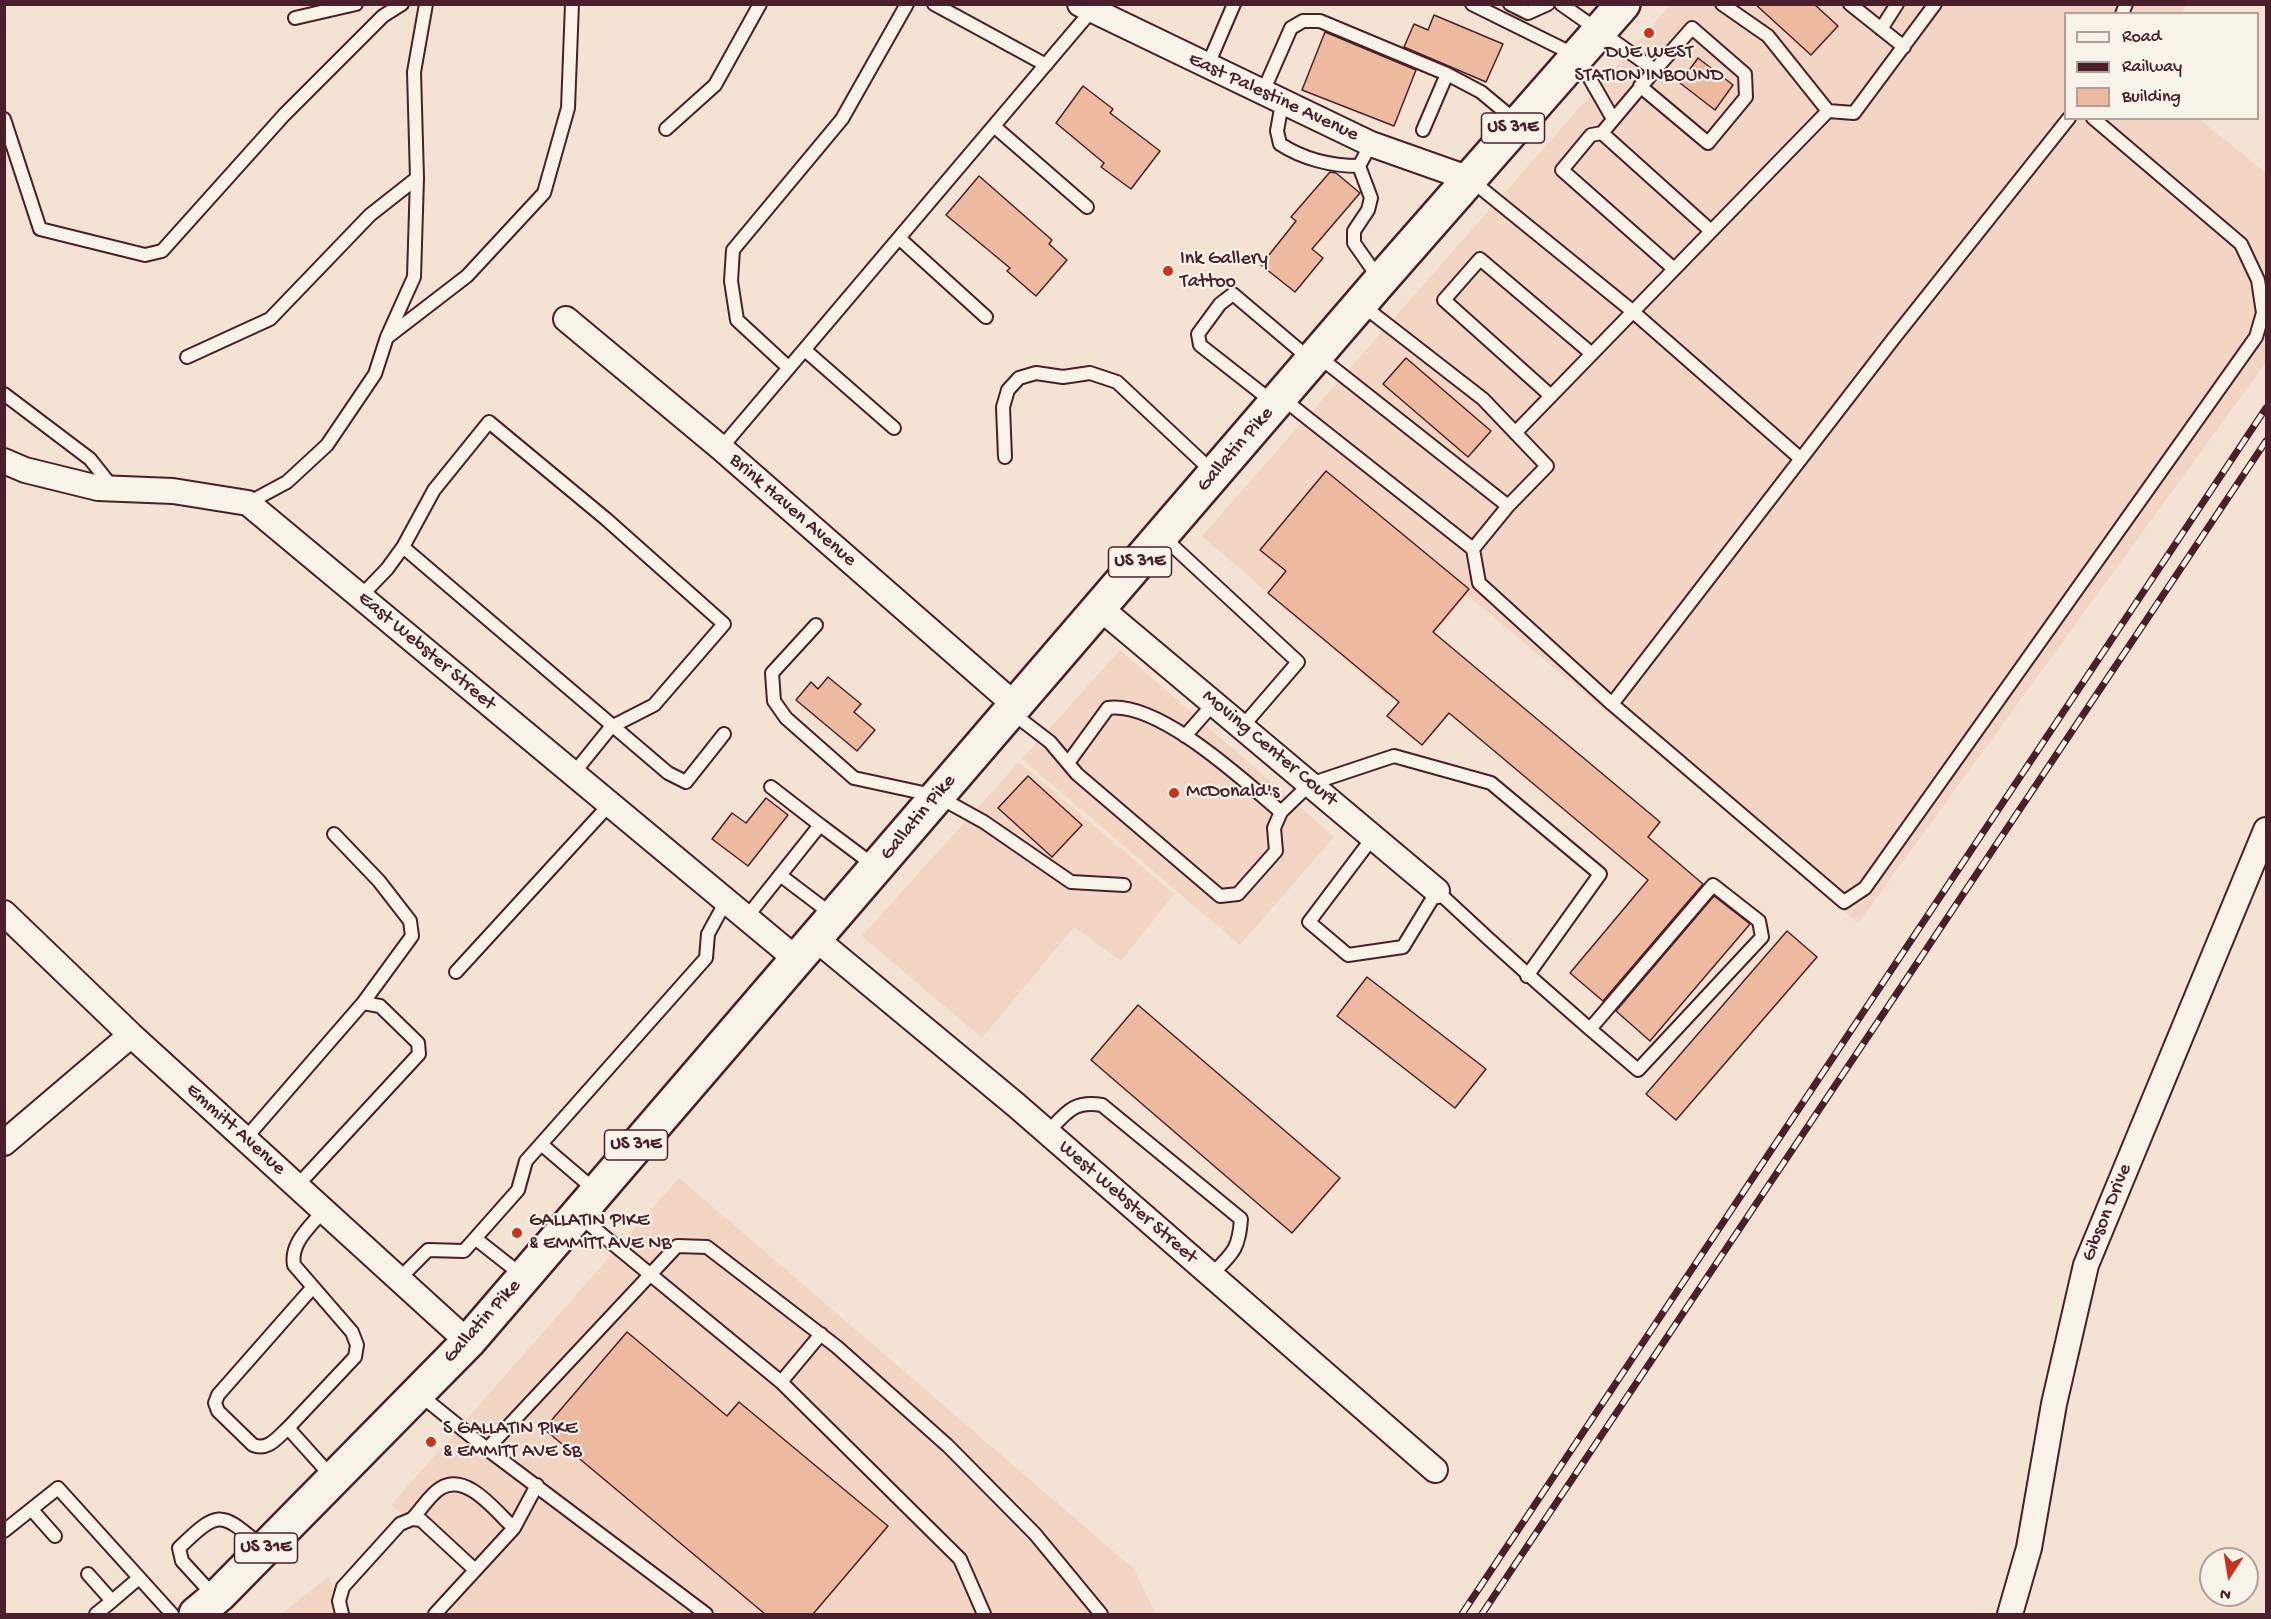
<!DOCTYPE html>
<html>
<head>
<meta charset="utf-8">
<style>
	body { margin:0 }
	#map { position:relative; width:2271px; height:1619px; overflow:hidden; background:#f4e2d2; font-family:"Gochi Hand",sans-serif }
	canvas { display:block }
	.frame { position:absolute; inset:0; border:6px solid #4a1f2b; pointer-events:none }
	.legend { position:absolute; left:2064px; top:12px; width:195px; height:108px; box-sizing:border-box; background:#f7f3e8; border:2px solid #b29e9c; margin:0; padding:8px 10px; list-style:none; font-size:18px; color:#4a1f2b }
	.legend li { display:flex; align-items:center; gap:12px; height:30px }
	.legend b { width:30px; border:2px solid #b29e9c }
	.north { position:absolute; left:2199px; top:1547px; width:60px; height:60px; box-sizing:border-box; background:#f7f3e8; border:2px solid #b29e9c; border-radius:50%; rotate:192deg; font-size:16px; font-weight:700; line-height:24px; text-align:center; color:#4a1f2b }
	.north::after { content:''; display:block; margin:auto; width:21px; height:27px; background:#c8321e; clip-path:polygon(50% 0,100% 100%,50% 72%,0 100%) }
</style>
</head>
<body>
<div id="map">
<canvas width="2271" height="1619"></canvas>
<div class="frame"></div>
<ul class="legend">
<li><b style="height:8px;background:#f7f3e8"></b>Road</li>
<li><b style="height:8px;background:#4a1f2b"></b>Railway</li>
<li><b style="height:16px;background:#edb99f"></b>Building</li>
</ul>
<div class="north">N</div>
</div>
<script>
const g = document.querySelector('canvas').getContext('2d');
g.lineJoin = 'round';
function fillPath(path, color) {
  g.fillStyle = color;
  g.fill(path, 'evenodd');
}
function strokePath(path, color, width, dash) {
  g.strokeStyle = color;
  g.lineWidth = width;
  g.lineCap = dash ? 'butt' : 'round';
  g.setLineDash(dash || []);
  g.stroke(path);
}
function write(font, color, halo, rows, align = 'center') {
  g.font = font + ' "Gochi Hand",sans-serif';
  g.lineWidth = 4.5;
  g.setLineDash([]);
  g.textBaseline = 'middle';
  g.strokeStyle = halo;
  g.fillStyle = color;
  for (const [text, x, y, turn = 0] of rows) {
    g.save();
    g.translate(x, y);
    g.rotate((+turn || 0) * Math.PI / 180);
    g.textAlign = isNaN(turn) ? turn : align;
    if (halo) g.strokeText(text, 0, 0);
    g.fillText(text, 0, 0);
    g.restore();
  }
}
fillPath(new Path2D(`
	M1670,5H2186L2182,13L2066,14V118L2199,119L2266,173V362L1858,923L1467,595L1386,695L1202,536Z
	M1120,650L1334,837L1240,945L1022,759Z
	M1019,762L1174,894L1121,961L1074,927L982,1038L862,936Z
	M679,1178L1134,1569L1156,1614H424L463,1570L391,1505Z
	M328,1577L346,1614H281Z`), '#f2d6c3');
const building = new Path2D(`
	M1755,4H1814L1838,26L1811,55Z
	M1434,15L1503,44L1486,82L1404,47L1414,24L1428,30Z
	M1325,32L1416,70L1394,126L1302,90Z
	M1698,58L1733,85L1715,110L1680,83Z
	M1083,86L1113,109L1110,113L1160,151L1131,189L1101,167L1104,163L1056,123Z
	M1330,172L1336,173L1360,193L1312,249L1323,258L1295,292L1261,265L1296,221L1291,217Z
	M979,176L1052,240L1049,244L1067,260L1036,296L1007,271L1010,268L946,215Z
	M1406,358L1491,431L1468,457L1383,384Z
	M1326,471L1469,589L1433,632L1660,822L1648,837L1703,884L1603,1001L1570,973L1648,880L1449,713L1422,745L1387,716L1399,702L1268,593L1286,571L1260,550Z
	M828,677L861,704L854,712L875,730L857,751L796,700L811,682L818,689Z
	M1028,776L1082,825L1052,857L998,808Z
	M766,798L788,815L748,866L712,839L732,813L746,823Z
	M1714,896L1750,924L1650,1041L1616,1011Z
	M1787,931L1817,957L1676,1120L1646,1094Z
	M1367,977L1486,1069L1455,1108L1337,1016Z
	M1138,1005L1340,1178L1292,1233L1091,1060Z
	M627,1332L727,1416L739,1402L888,1526L813,1614H765L544,1429Z`);
fillPath(building, '#edb99f');
strokePath(building, '#4a1f2b', 1.5);
const lane = new Path2D(`
	M934,4L1046,65
	M1472,4L1577,56L1613,119
	M1510,4L1528,13L1548,4
	M1561,4L1655,70L1602,133L1591,135L1562,170L1674,269
	M1722,4L1768,36L1828,111
	M1850,4L1904,47
	M2122,14L2126,4
	M295,18L356,4
	M1881,29L1897,4
	M1207,67L1234,4
	M1640,86L1708,143L1746,97L1745,74L1692,28L1655,70
	M1262,94L1291,28L1303,21H1320L1447,74
	M1282,103L1277,131L1280,144C1303,159 1332,166 1359,166L1371,144
	M4,119L40,229L145,255L162,251L284,115L383,16L402,4
	M995,127L1087,207
	M666,129L715,85L760,4
	M1423,130L1447,74L1481,92L1517,122
	M1602,133L1711,231
	M1359,166L1371,198L1368,210L1354,231V243L1380,280
	M1471,180L1631,310L1801,459
	M899,238L986,317
	M389,336L467,276L544,193L568,108L572,4
	M806,351L894,428
	M1318,356L1508,506
	M187,357L270,319L370,215L417,178
	M789,368L737,320L731,281L733,250L842,119L907,4
	M4,394L90,459L113,488
	M1551,396L1444,300L1480,259L1592,354
	M1282,398L1473,549L1508,506L1547,466L1483,399L1362,305
	M1274,403L1200,345L1198,334L1220,304L1233,294L1311,360
	M1515,433L1828,111L1854,113L1935,4
	M721,448L1092,10
	M1005,457L1003,407L1008,390L1019,378L1036,373L1063,377L1090,373L1117,382L1214,473
	M248,503L287,482L327,445L375,374L387,337L414,277L417,178L414,72L426,4
	M1162,536L1298,662L1242,727
	M403,547L668,773L686,782L724,734
	M1473,549L1479,583L1612,704L1894,338L2069,118
	M360,597L387,569L403,547L434,490L489,422L606,519L724,624L654,705L611,727L573,774
	M816,625L772,673L774,701L786,718L854,778L937,796L984,822L1071,882L1124,885
	M1612,704L1844,902L1865,888L2256,337L2263,313L2258,280L2241,244L2093,118
	M1011,712L1050,742L1077,774L1220,896L1238,894L1276,851L1274,828L1281,812L1310,784L1394,756L1491,783L1600,874L1527,976
	M1185,736L1214,703
	M1068,763L1108,708C1159,701 1243,780 1281,812
	M771,787L820,825
	M334,834L379,881L410,921L412,936L363,1003
	M1373,837L1309,922L1348,955L1403,947L1437,891C1503,953 1569,1012 1638,1070L1762,937L1759,921L1713,885L1590,1029
	M780,875L834,916
	M746,918L820,825L876,867
	M456,972L610,804
	M1047,1133C1066,1113 1073,1100 1102,1105L1241,1219C1239,1250 1232,1254 1211,1275
	M245,1139L363,1003L380,1006L418,1043L419,1054L297,1186
	M541,1144L596,1191
	M323,1211C310,1227 290,1243 294,1265L352,1332L357,1345L355,1357L288,1428L332,1477
	M578,1215L781,1382L960,1559L984,1614
	M476,1239L523,1276
	M399,1279L428,1250L464,1251L518,1190L526,1161L706,958L708,934L726,901
	M781,1382L821,1334
	M419,1394L487,1449L706,1614
	M288,1428C277,1438 268,1451 253,1445L218,1411L215,1403L218,1395L313,1287
	M487,1449L677,1246L707,1247L837,1347L948,1446L1035,1534L1101,1614
	M32,1510L55,1536
	M412,1519C421,1510 430,1494 441,1488C467,1472 496,1512 514,1528
	M4,1531L58,1488L172,1614
	M88,1574L112,1601L139,1578
	M215,1597L182,1561L179,1548C221,1507 221,1513 264,1548
	M96,1614L112,1601
	M342,1614L339,1601L343,1587L400,1524L412,1519L421,1520L474,1569
	M435,1614L514,1528L537,1485`);
const street = new Path2D(`
	M1080,4L1371,144L1470,179
	M566,319L721,448L1015,705
	M4,461L25,470L98,488L173,491L248,503L796,959
	M1100,608L1437,891
	M4,913L131,1035L468,1342
	M816,939L1016,1105L1435,1470
	M4,1143L131,1035
	M2010,1614L2029,1548L2054,1404L2086,1265L2266,830`);
const primary = new Path2D(`
	M196,1614L220,1594L468,1342L1380,281L1623,4`);
strokePath(lane, '#4a1f2b', 16);
strokePath(street, '#4a1f2b', 28);
strokePath(primary, '#4a1f2b', 38);
strokePath(lane, '#f7f3e8', 12);
strokePath(street, '#f7f3e8', 24);
strokePath(primary, '#f7f3e8', 33);
const rail = new Path2D(`
	M1462,1614L2266,408
	M1482,1614L2266,441`);
strokePath(rail, '#4a1f2b', 7);
strokePath(rail, '#f7f3e8', 4.5, [14]);
for (const [x, y, r, color] of [
	[1649,33,6,"#c8321e"],
	[1168,271,6,"#c8321e"],
	[1174,793,6,"#c8321e"],
	[517,1233,6,"#c8321e"],
	[431,1442,6,"#c8321e"]
]) {
  const dot = new Path2D();
  dot.arc(x, y, r, 0, 2 * Math.PI);
  g.fillStyle = color;
  g.fill(dot);
  strokePath(dot, '#f7f3e8', 2);
}
for (const [x, y, w] of [
	[1513,128,63],
	[1140,562,63],
	[636,1145,63],
	[266,1548,63]
]) {
  const box = new Path2D();
  box.roundRect(x - w / 2, y - 15, w, 30, 4.5);
  g.fillStyle = '#f7f3e8';
  g.fill(box);
  strokePath(box, '#4a1f2b', 1.5);
}
write('bold 18px', '#4a1f2b', null, [
	["US 31E",1513,128],
	["US 31E",1140,562],
	["US 31E",636,1145],
	["US 31E",266,1548]
]);
write('20px', '#4a1f2b', '#f7f3e8', [
	["DUE WEST",1649,54,"center"],
	["STATION INBOUND",1649,77,"center"],
	["Ink Gallery",1180,260],
	["Tattoo",1180,283],
	["McDonald's",1186,793],
	["GALLATIN PIKE",529,1222],
	["& EMMITT AVE NB",529,1245],
	["S GALLATIN PIKE",443,1430],
	["& EMMITT AVE SB",443,1453]
], 'left');
write('20px', '#4a1f2b', '#f7f3e8', [
	["East Palestine Avenue",1273,98,25],
	["Gallatin Pike",1236,450,-49],
	["Brink Haven Avenue",792,511,41],
	["East Webster Street",426,652,40],
	["Moving Center Court",1269,749,40],
	["Gallatin Pike",919,818,-50],
	["Emmitt Avenue",235,1130,42],
	["West Webster Street",1127,1203,41],
	["Gibson Drive",2108,1213,-68],
	["Gallatin Pike",483,1322,-48]
]);
</script>
</body>
</html>
